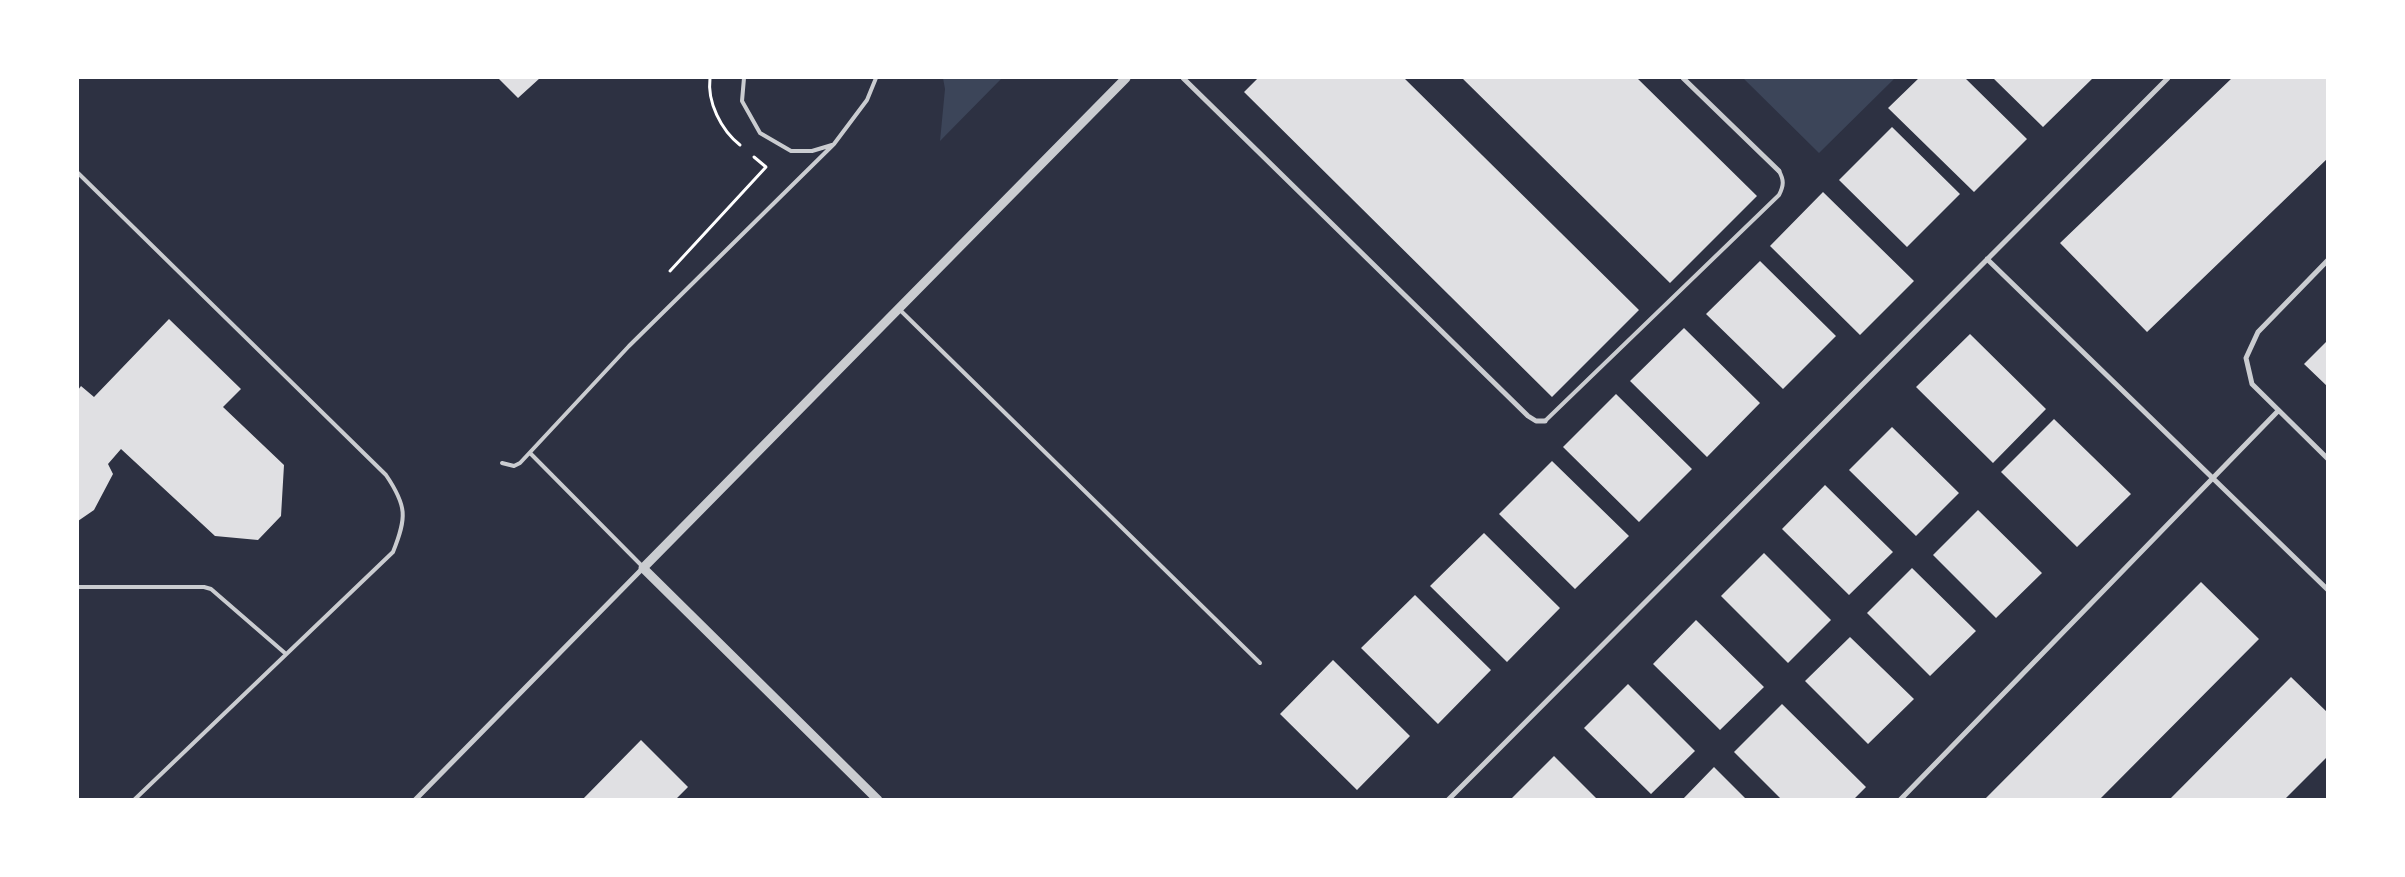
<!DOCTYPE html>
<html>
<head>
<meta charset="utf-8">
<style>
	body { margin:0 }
	#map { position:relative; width:2405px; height:877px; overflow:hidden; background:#2d3142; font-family:"Exo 2",sans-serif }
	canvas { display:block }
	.frame { position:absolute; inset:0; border:79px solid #fff; pointer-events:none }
</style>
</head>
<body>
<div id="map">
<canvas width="2405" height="877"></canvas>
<div class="frame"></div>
</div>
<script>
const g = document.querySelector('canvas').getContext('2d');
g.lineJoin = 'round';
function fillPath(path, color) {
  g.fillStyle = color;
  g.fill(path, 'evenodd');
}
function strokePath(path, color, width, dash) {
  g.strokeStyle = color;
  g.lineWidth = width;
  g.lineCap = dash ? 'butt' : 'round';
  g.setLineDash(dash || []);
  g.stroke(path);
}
fillPath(new Path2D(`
	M943,78H1002L940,141L945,89Z
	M1743,78H1895L1819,153Z`), '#3c4559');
fillPath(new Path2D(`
	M498,78H540L518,98Z
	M1258,78H1404L1639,310L1552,397L1244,92Z
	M1462,78H1637L1757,196L1670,283Z
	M1919,78H1965L2027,139L1974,192L1888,108Z
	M1993,78H2093L2043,127Z
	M2232,78H2328V158L2147,332L2060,243Z
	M1892,127L1960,194L1907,247L1839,180Z
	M1823,192L1914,281L1860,335L1770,246Z
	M1760,261L1836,336L1783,389L1706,314Z
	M169,319L241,389L223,407L284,465L281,516L258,540L215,536L121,449L108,464L113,474L94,510L78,521V390L81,386L94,397Z
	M1684,328L1760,403L1707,457L1630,381Z
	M1970,334L2046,409L1993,463L1916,387Z
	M2328,340V387L2304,364Z
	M1616,394L1692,469L1639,522L1563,447Z
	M2054,419L2131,494L2077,547L2001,472Z
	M1892,427L1959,493L1916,536L1849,470Z
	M1552,461L1629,536L1575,589L1499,514Z
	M1825,485L1893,552L1849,595L1782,529Z
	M1978,510L2042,573L1996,618L1933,555Z
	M1484,533L1560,608L1507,662L1430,586Z
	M1764,553L1831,620L1788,663L1721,596Z
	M1912,568L1976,631L1930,676L1867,613Z
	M2201,582L2259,639L2099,800H1984Z
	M1415,595L1491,670L1438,724L1361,648Z
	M1696,620L1764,687L1720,730L1653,664Z
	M1850,637L1914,699L1868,744L1805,681Z
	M1333,660L1410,736L1357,790L1280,714Z
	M2291,677L2328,713V756L2284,800H2169Z
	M1628,684L1695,751L1651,794L1584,728Z
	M1782,704L1866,787L1853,800H1782L1734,752Z
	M641,740L688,787L675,800H582Z
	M1554,756L1598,800H1510Z
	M1714,767L1747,800H1682Z`), '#e0e0e3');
strokePath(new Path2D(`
	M710,78C707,102 721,130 740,145
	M670,271L766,167L754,157`), '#fff', 3);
strokePath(new Path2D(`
	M744,78L742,101L760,133L791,151H812L832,145
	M78,173L386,475C407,506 407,517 393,552L134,800
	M900,310L1260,663
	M1545,421L1779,195C1784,185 1784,180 1779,171
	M530,453L643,567
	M502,463L514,466L520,463L629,346L834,144L867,100L876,78
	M78,587H204L211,589L286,654`), '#caccd0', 4);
strokePath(new Path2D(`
	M1183,78L1528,416L1536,421H1545
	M1683,78L1779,171
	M1987,259L2328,590
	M2328,260L2258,332L2246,358L2252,384L2328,459
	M415,800L643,568
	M1448,800L2168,78
	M1900,800L2278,411`), '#caccd0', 5);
strokePath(new Path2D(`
	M878,800L643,568L1126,78`), '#caccd0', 9);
</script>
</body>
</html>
